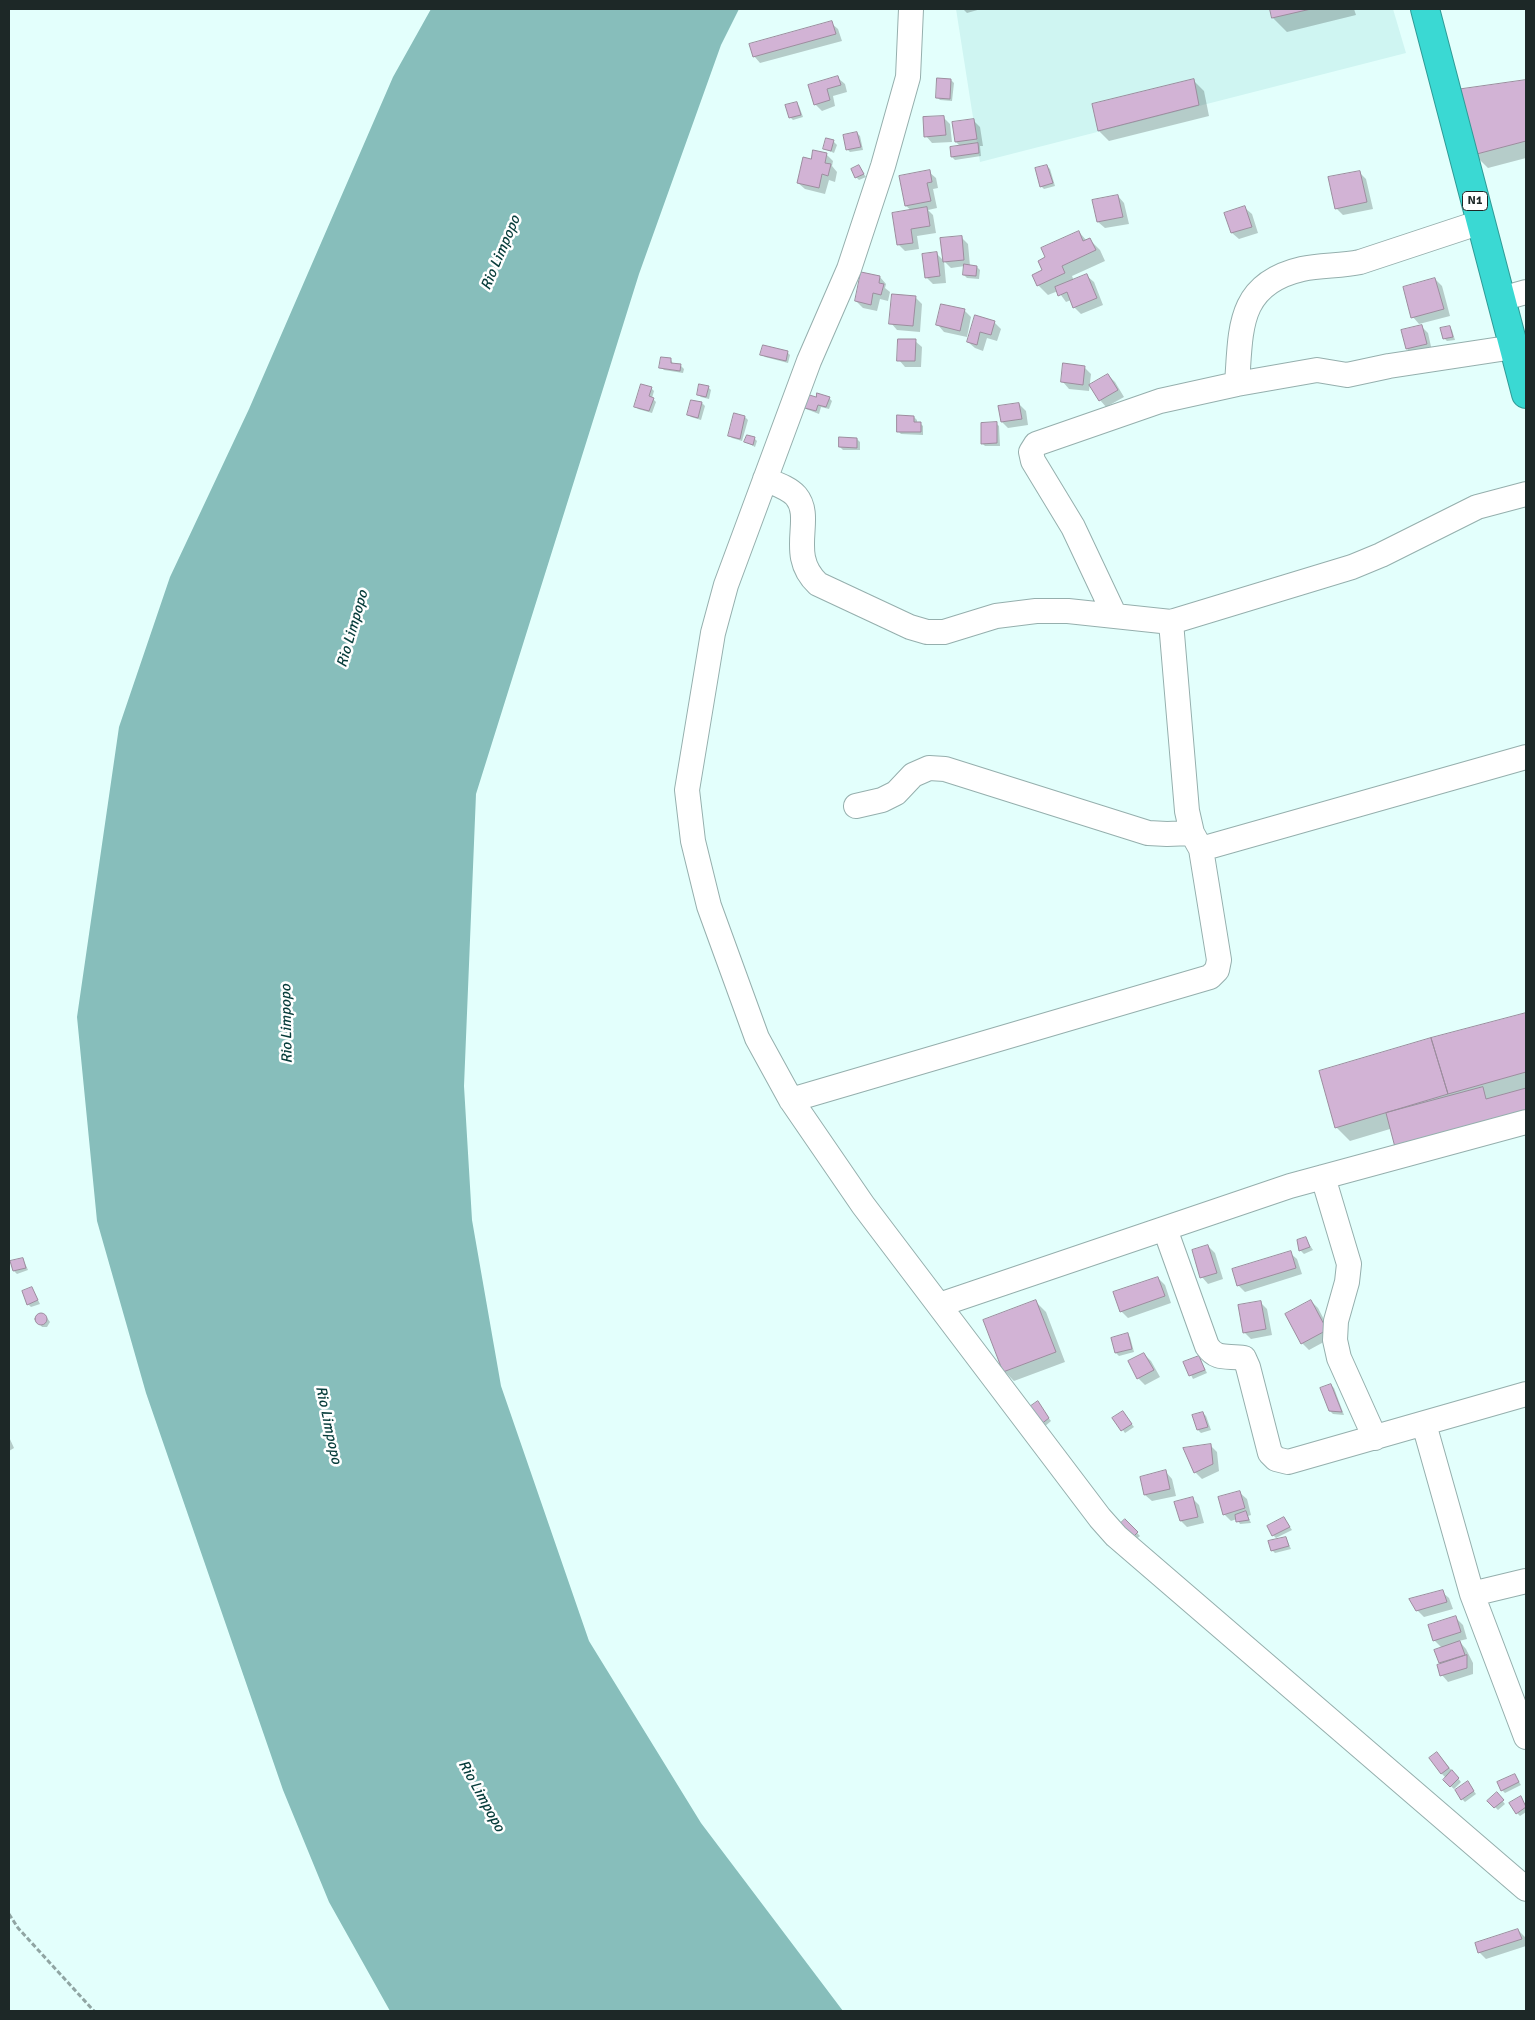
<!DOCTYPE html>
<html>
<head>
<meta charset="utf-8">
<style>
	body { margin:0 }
	#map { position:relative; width:1535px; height:2020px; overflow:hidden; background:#e3fffc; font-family:Signika,sans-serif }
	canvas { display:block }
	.frame { position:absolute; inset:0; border:10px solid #1d2827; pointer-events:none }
</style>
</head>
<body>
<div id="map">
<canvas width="1535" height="2020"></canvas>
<div class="frame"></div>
</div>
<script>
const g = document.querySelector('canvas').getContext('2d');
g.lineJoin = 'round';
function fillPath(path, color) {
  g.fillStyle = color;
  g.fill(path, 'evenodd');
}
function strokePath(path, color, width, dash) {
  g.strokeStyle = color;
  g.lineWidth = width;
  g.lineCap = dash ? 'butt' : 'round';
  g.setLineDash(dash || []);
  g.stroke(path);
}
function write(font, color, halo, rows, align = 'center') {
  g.font = font + ' Signika,sans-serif';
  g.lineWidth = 5;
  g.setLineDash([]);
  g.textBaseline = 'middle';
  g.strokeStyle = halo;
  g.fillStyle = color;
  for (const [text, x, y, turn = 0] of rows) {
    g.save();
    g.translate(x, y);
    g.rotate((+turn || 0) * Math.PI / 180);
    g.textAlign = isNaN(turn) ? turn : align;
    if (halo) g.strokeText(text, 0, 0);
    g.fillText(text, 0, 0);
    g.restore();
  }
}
fillPath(new Path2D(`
	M956,9H1393L1406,53L980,162Z`), '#cff5f2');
fillPath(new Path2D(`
	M431,9H739L721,45L639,274L476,794L464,1086L472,1220L501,1386L589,1641L701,1823L843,2011H390L329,1902L283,1790L146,1393L97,1221L77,1017L119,727L170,577L249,409L393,77Z`), '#87bebb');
fillPath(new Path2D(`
	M963,9H981L967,13Z
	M1271,9H1354L1356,15L1287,32L1273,18Z
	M831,23L838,29L842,41L760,63L754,56Z
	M838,78L845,84L847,92L833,96L835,106L822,111L815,104L810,86Z
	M951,80L954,83L952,101L940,100L937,97Z
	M1193,80L1204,91L1209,116L1109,141L1099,131L1094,105Z
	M1526,81V158L1488,168L1474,154L1443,93Z
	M796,103L799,106L803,117L793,120L790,117Z
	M943,117L950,124L952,142L932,143L926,136Z
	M974,121L980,127L983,146H980L981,156L955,160L952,157L961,147L956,142Z
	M857,133L860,136L863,150L850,152L847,149Z
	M834,142L837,145L834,153L825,149Z
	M826,154L833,161L832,166L837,172L835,182L829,180L825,194L805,189L798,183L812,160Z
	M1047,166L1050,169L1055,186L1044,189L1041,186Z
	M859,167L866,177L859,180L856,177Z
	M929,172L936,178L938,188L933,189L937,208L928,210L933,215L936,233L917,236L919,249L905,251L899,245L912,211L906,206L900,177Z
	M1359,172L1366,179L1373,209L1343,215L1336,208Z
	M1118,196L1124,203L1129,224L1105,228L1098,222Z
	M1245,208L1252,214L1258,233L1239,239L1232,233L1226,214Z
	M1079,232L1087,241L1090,240L1100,250L1105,261L1072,276L1074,281L1087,276L1094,282L1103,305L1081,314L1074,307L1071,300L1066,302L1058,291L1048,295L1038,285L1044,271Z
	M961,237L968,244L970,266L977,267L980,270L979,279L967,278L964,275L965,266L951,268L944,261L946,283L933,284L926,277L937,254L944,261Z
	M880,277L886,284L885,288L890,292L888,301L880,299L877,311L863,308L856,301Z
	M1435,279L1442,286L1450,316L1419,324L1413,317Z
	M915,297L922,304L920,332L897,330L891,323Z
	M964,310L971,317L967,337L944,332L938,325Z
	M975,316L994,322L1001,329L997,341L987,338L983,351L975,348L968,342Z
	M1421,326L1428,333L1432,351L1414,355L1407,349Z
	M1449,327L1452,330L1455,340L1447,341L1444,338Z
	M915,341L922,347L921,367H905L899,360Z
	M787,352L790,355L788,363L765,357L762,354Z
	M671,360L673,364L681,366L684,369L683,373L664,370L661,367Z
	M1084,367L1091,374L1089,391L1069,389L1063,382Z
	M1108,375L1115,382L1124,397L1106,407L1100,400Z
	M708,387L711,390L709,399L701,397L698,394Z
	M651,388L654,391L652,398L656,402L652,413L638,409L635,406Z
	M829,398L832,401L829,409L821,407L819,414L806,409L803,406L816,399Z
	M702,403L705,406L701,420L691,417L688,414Z
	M1019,404L1026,411L1028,425L1008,428L1002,422Z
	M745,417L748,420L742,441L732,438L729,435Z
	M914,417L917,420V423H920L923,426V435L901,434L898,431Z
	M996,423L999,426L1000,446H985L982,443Z
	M754,438L757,441L755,447L746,442Z
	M857,439L860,442V450H843L840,447Z
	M1526,1014V1133L1390,1129L1350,1141L1336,1127L1431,1040Z
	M1305,1238L1313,1250L1304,1254L1301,1251L1299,1241Z
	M1208,1246L1215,1253L1223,1279L1208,1284L1202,1277Z
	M1290,1253L1297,1259L1302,1274L1245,1292L1238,1285Z
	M23,1259L28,1270L17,1274L14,1271Z
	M1158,1278L1165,1285L1171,1303L1128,1318L1121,1311Z
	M32,1288L40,1304L31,1307L28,1304Z
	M1311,1301L1318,1308L1333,1337L1309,1350L1302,1343L1287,1314Z
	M1036,1302L1046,1312L1065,1362L1014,1381L1004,1371Z
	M1260,1302L1267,1309L1272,1335L1251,1339L1244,1332Z
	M39,1314L45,1315L50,1322L47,1327H42L36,1319Z
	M1127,1334L1130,1337L1134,1352L1119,1356L1116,1353Z
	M1144,1354L1151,1361L1160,1377L1145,1385L1138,1378Z
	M1199,1357L1207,1373L1193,1379L1185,1363Z
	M1331,1385L1334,1388L1344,1415L1333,1414L1330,1411Z
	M1040,1406L1051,1421L1044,1427L1041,1424Z
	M1203,1413L1206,1416L1211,1430L1201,1433L1198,1430L1194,1416Z
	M1125,1415L1134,1427L1125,1433L1114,1418Z
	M9,1437L14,1448L9,1451Z
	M1210,1445L1217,1452L1219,1471L1202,1479L1195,1472Z
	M1166,1472L1172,1479L1176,1496L1152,1501L1145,1495Z
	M1240,1493L1247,1499L1251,1515L1248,1516L1251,1523L1240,1524L1237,1519L1231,1521L1224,1514Z
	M1192,1498L1199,1505L1204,1523L1187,1527L1181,1521Z
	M1284,1518L1292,1530L1276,1538L1273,1535Z
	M1125,1520L1140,1536L1132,1543Z
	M1286,1538L1291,1549L1275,1553L1272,1550Z
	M1442,1592L1449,1598L1453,1609L1424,1617L1417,1610Z
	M1456,1618L1463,1625L1467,1639L1459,1641L1466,1649L1473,1663V1674L1448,1682L1442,1675L1441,1665L1435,1650L1442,1648L1434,1640Z
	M1440,1756L1461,1782L1454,1789L1444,1780L1446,1778L1442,1774Z
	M1515,1775L1521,1785L1505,1793L1502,1790Z
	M1470,1786L1476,1794L1465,1802L1462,1799Z
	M1497,1794L1505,1804L1498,1810L1489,1801Z
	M1520,1798L1526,1805V1812L1520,1816L1517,1813Z
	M1518,1930L1525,1937L1526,1946L1486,1959L1479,1952Z`), '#0003');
const building = new Path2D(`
	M1270,9H1311L1272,18Z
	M832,21L836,34L753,57L749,44Z
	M838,76L841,85L827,89L830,100L814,105L808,85Z
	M937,78L951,79L950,99L936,98Z
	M1194,79L1199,105L1098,131L1092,104Z
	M1526,80V141L1473,155L1441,92Z
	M797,102L801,115L789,118L785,105Z
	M944,116L946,135L924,137L923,117Z
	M974,119L977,139L955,142L952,122Z
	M857,132L861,147L846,150L843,135Z
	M826,138L834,140L831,151L823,149Z
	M978,143L979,153L951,157L950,147Z
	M813,150L827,153L825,163L831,164L828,176L822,174L819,188L797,183L803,157L811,159Z
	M859,165L864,174L855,178L851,169Z
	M1047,165L1053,183L1040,187L1035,168Z
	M930,170L932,182L927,183L931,201L905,206L899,176Z
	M1360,171L1367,202L1335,209L1328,177Z
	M1118,195L1123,217L1097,222L1092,200Z
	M1245,206L1252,227L1231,233L1224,213Z
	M927,207L930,226L911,229L913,243L897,245L892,213Z
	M1079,231L1083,241L1090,238L1096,250L1062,266L1065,273L1037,286L1032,275L1042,270L1038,261L1045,257L1041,248Z
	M962,236L964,260L943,262L940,238Z
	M937,252L940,276L925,278L922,254Z
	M964,264L977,266L976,276L963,275Z
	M861,272L880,276L879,283L884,284L881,295L873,293L871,305L855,301Z
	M1087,274L1097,298L1073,308L1067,292L1058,296L1055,287Z
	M1435,278L1444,309L1411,318L1403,287Z
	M892,294L916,296L913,326L889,324Z
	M941,304L965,309L960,331L936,325Z
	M975,315L995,321L991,335L980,332L977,345L967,342Z
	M1422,325L1427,344L1406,349L1401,330Z
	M1450,326L1453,337L1443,339L1440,328Z
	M898,339H916L915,361H897Z
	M763,345L788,351L786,361L760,355Z
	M661,357L671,358V363L681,364L680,371L659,368Z
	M1063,363L1085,366L1083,385L1061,382Z
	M1108,374L1118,390L1099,401L1089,385Z
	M641,384L652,387L649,396L654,398L649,411L634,407Z
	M699,384L709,386L706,397L697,395Z
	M817,393L830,397L826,407L818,405L816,411L801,407L806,394L816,397Z
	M691,400L702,402L698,418L687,415Z
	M1019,403L1022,419L1001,422L998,406Z
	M734,413L745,416L740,439L728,436Z
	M897,415L914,416V422H921V432H897Z
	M997,422V443L981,444V423Z
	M747,435L755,437L753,445L744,442Z
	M839,437L857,438V448L839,447Z
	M1526,1013V1072L1448,1094L1431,1038Z
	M1431,1038L1448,1094L1335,1128L1319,1071Z
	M1483,1087L1486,1099L1526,1088V1116L1396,1151L1386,1113Z
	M1306,1237L1310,1247L1299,1251L1297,1240Z
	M1208,1245L1217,1273L1200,1278L1192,1250Z
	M1291,1251L1296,1268L1237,1286L1232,1269Z
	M23,1258L26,1268L13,1271L10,1261Z
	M1158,1277L1165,1296L1120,1312L1113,1292Z
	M32,1287L38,1300L27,1305L22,1291Z
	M1036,1300L1056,1352L1003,1372L983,1320Z
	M1311,1300L1327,1330L1301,1344L1285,1314Z
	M1261,1301L1266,1329L1243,1333L1238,1305Z
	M35 1319a6 6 0 1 1 12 0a6 6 0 1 1-12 0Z
	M1128,1333L1132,1349L1115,1353L1111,1338Z
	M1144,1353L1154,1370L1137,1379L1128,1361Z
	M1199,1356L1205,1370L1189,1376L1183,1362Z
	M1331,1384L1342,1412L1329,1411L1320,1388Z
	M1038,1401L1049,1418L1040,1425L1028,1408Z
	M1123,1411L1132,1424L1121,1431L1112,1418Z
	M1203,1412L1208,1427L1197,1430L1192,1415Z
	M1211,1444L1213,1464L1194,1473L1183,1448Z
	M1166,1470L1170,1489L1144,1495L1140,1477Z
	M1240,1491L1245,1508L1223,1515L1218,1497Z
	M1193,1497L1198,1517L1180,1521L1174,1502Z
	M1246,1511L1249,1520L1236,1522L1235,1515Z
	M1284,1517L1290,1527L1272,1536L1267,1526Z
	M1125,1519L1138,1532L1129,1541L1116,1528Z
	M1286,1537L1289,1546L1271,1551L1268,1541Z
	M1443,1590L1447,1602L1416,1611L1409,1599Z
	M1456,1616L1461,1632L1433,1641L1428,1625Z
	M1460,1641L1465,1655L1439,1663L1434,1650Z
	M1467,1655V1668L1440,1676L1437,1665Z
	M1437,1752L1449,1768L1441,1774L1429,1758Z
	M1452,1770L1459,1778L1450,1787L1443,1780Z
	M1515,1774L1519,1782L1501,1791L1497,1782Z
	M1468,1781L1474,1791L1461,1800L1455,1790Z
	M1497,1792L1504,1800L1494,1808L1487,1801Z
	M1521,1796L1526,1807L1516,1814L1509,1803Z
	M1518,1929L1522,1939L1478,1953L1475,1943Z`);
fillPath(building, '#d2b3d5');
strokePath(building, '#9c8d9e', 1);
const minor = new Path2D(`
	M911,9L908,77L883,166L849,269L809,361L726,585L713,633L687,790L693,841L709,906L757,1038L791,1100L863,1205L1100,1518L1116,1536L1526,1889
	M1501,299L1526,292
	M1237,384C1241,329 1237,284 1302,269C1321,265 1341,266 1360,262L1481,222
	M765,479C774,483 789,488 796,496C815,519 786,554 818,584L910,627L927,632H944L996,616L1036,611H1068L1171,622L1352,567L1381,555L1477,507L1526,494
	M1115,616L1073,527L1033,461L1031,452L1036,444L1160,401L1237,384L1317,370L1347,375L1389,366L1514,347
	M856,806L882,800L896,793L913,775L929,768L945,769L1148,833L1167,834L1192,833
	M1201,849L1526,757
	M791,1100L1210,977L1217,970L1219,960L1201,849L1192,833L1187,811L1171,622
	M1323,1177L1349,1264L1347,1282L1336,1321L1335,1340L1339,1358L1375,1438
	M1165,1229L1207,1346C1217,1361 1228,1355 1244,1358L1248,1367L1270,1453L1276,1459L1288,1462L1526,1394
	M939,1305L1290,1186L1526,1122
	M1424,1424L1472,1594L1526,1737
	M1472,1594L1526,1581`);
const highway = new Path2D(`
	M1425,9L1526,394`);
strokePath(minor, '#95afad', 26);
strokePath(highway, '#309b97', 30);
strokePath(new Path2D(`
	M9,1914L18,1928L94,2011`), '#90a5a3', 3, [5, 2.5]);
strokePath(minor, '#fff', 24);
strokePath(highway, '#3ad9d3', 28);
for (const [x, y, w] of [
	[1475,201,25]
]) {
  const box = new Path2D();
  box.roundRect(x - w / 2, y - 9.5, w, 19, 4);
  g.fillStyle = '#fff';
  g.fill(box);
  strokePath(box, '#1d2827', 1);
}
write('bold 12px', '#1d2827', null, [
	["N1",1475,201]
]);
write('italic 15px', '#063c3a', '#fff', [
	["Rio Limpopo",501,253,-67],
	["Rio Limpopo",353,629,-74],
	["Rio Limpopo",287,1024,-91],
	["Rio Limpopo",328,1425,78],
	["Rio Limpopo",481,1796,61]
]);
</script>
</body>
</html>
